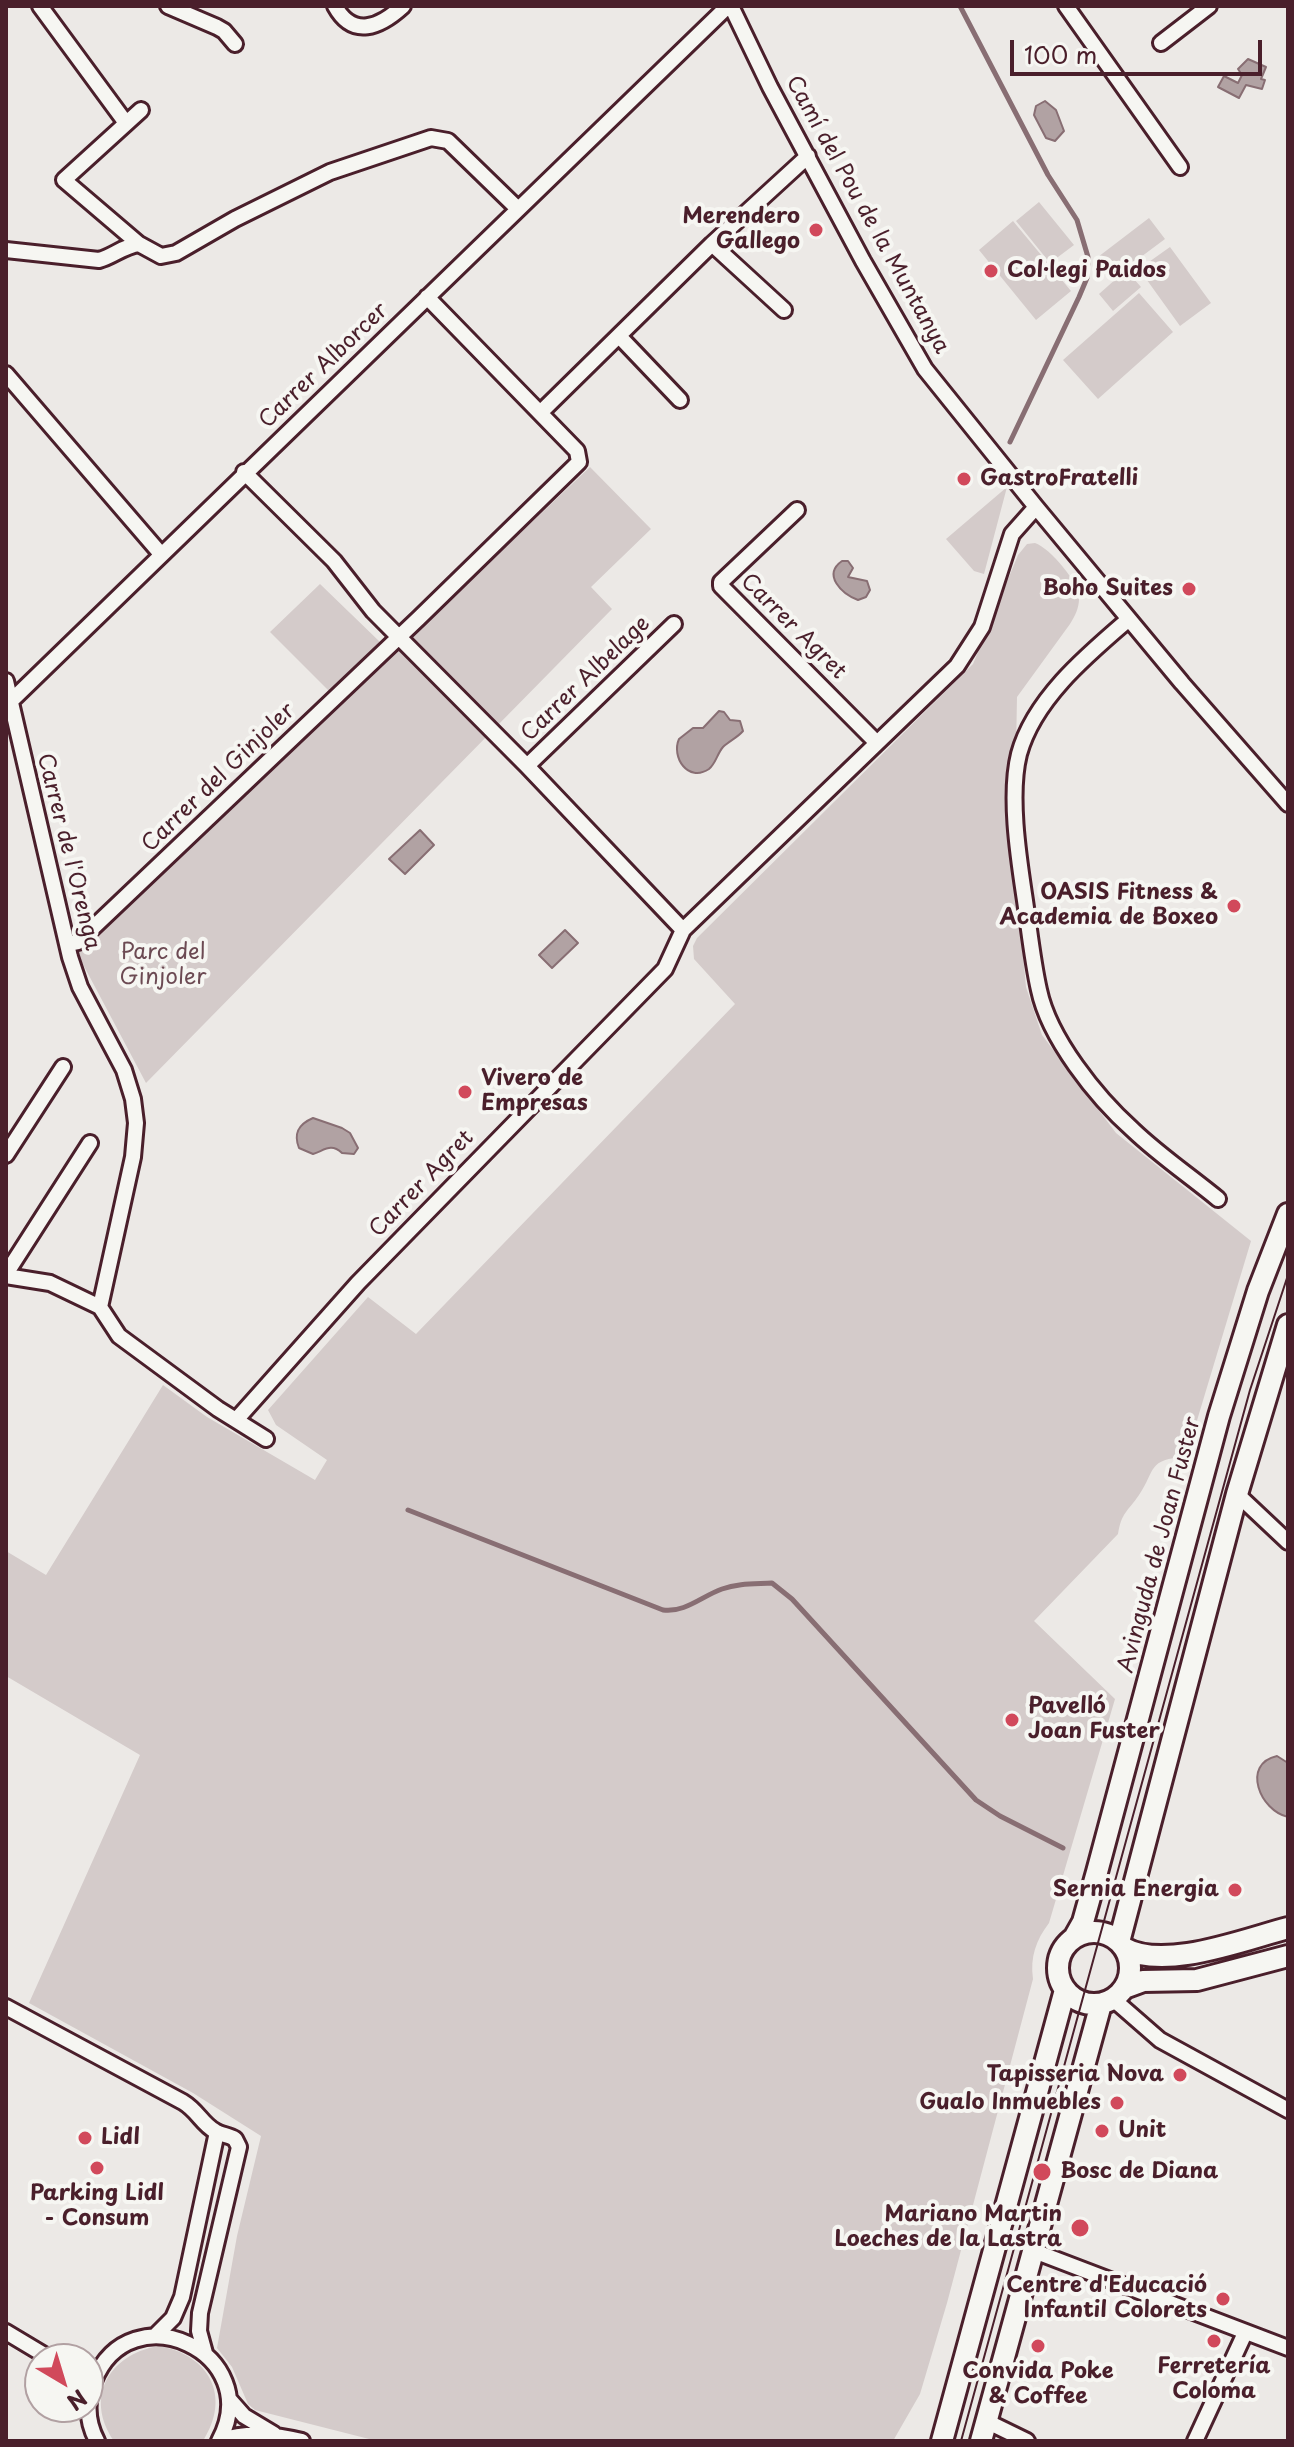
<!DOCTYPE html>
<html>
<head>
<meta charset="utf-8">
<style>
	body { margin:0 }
	#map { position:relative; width:1294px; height:2447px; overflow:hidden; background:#ece9e6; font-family:"Playpen Sans",sans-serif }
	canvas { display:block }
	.frame { position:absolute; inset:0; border:8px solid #4a1f2b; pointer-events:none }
	.north { position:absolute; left:24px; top:2343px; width:80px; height:80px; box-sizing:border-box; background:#f6f6f2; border:2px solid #b1a0a2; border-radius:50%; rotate:142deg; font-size:22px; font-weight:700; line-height:32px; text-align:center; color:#4a1f2b }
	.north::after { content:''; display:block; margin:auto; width:28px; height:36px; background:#d1495b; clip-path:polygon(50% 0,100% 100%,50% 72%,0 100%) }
	.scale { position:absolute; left:1010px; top:40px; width:252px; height:36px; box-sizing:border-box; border:4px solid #4a1f2b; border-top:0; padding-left:10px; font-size:24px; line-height:28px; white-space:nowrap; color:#4a1f2b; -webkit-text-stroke:6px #f6f6f2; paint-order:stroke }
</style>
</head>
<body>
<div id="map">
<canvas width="1294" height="2447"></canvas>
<div class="frame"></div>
<div class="north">N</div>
<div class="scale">100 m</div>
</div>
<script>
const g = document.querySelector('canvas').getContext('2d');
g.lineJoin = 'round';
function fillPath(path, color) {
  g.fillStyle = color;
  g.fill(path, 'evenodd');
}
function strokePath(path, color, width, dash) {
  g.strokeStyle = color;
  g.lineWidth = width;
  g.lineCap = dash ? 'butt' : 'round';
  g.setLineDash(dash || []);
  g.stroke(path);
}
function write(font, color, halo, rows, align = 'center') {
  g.font = font + ' "Playpen Sans",sans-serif';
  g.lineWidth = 8;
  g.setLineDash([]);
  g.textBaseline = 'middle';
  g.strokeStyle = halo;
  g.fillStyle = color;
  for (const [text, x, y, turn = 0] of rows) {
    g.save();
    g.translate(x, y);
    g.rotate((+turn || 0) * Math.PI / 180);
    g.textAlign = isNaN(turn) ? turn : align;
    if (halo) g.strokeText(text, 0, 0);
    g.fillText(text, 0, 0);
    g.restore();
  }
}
fillPath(new Path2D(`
	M1039,202L1074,245L1050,263L1016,221Z
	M1149,218L1165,239L1110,280L1094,260Z
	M1013,221L1071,291L1036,320L979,250Z
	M1170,247L1211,303L1180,326L1139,269Z
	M1126,270L1141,287L1113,311L1099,294Z
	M1139,293L1173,332L1098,399L1063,360Z
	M590,467L651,529L591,587L612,609L146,1083L77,953Z
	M1007,487L984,574L974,571L946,539Z
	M1035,543C1050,548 1080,583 1079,599C1079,608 1075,616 1070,624L1017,697L1014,856L1026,987L1042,1035L1116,1133L1251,1241L1186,1457C1147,1459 1156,1470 1139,1495C1128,1511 1121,1513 1118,1534L1034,1621L1115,1699L1049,1923C1036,1940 1030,1957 1033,1979L947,2303L920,2394L893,2441H377L255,2410L248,2404L232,2367L217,2348L237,2236L261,2136L193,2093L29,2003L140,1755L6,1676V1551L46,1575L163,1385L207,1417L315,1480L327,1460L276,1425L268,1410L368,1297L416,1334L735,1004L694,959L693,946L697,938L973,664L1018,555L1027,544Z
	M320,584L380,642L330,692L270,632Z
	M158,2346C209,2354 232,2396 203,2441H114C84,2397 109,2355 158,2346Z`), '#d4cbca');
const water = new Path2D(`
	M1248,59L1266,67L1261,79L1265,80L1262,89L1246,85L1239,98L1218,87L1224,76L1238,83L1242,75L1238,69Z
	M1045,101L1056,110L1064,131L1055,141L1046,138L1034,115L1036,106Z
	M842,561H848L853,568L848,577L867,581L870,590L866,597L858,600C842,594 822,575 842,561Z
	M719,711L724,712L730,720L740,721L743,731C737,738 729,741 723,747C717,754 716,763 709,769C688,783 671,757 679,739L693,728H703Z
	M420,830L434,845L405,874L389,859Z
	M565,930L578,943L552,968L539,955Z
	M313,1118L342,1128L350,1133L358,1148L354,1154L342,1153C331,1143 325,1150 313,1154L299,1148C293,1133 299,1124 313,1118Z
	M1277,1756L1288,1763V1817C1260,1811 1241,1764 1277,1756Z`);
fillPath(water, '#b1a2a3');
strokePath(water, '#886e73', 2);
strokePath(new Path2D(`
	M960,6L1048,175L1077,220L1088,257L1087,278L1079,297L1010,442
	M408,1510L663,1610C685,1613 702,1596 722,1589C738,1583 755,1584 772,1583L792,1599L976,1800L1000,1816L1063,1848`), '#886e73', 5);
const minor = new Path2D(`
	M40,6L126,123
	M168,6L217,27L224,31L235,44
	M335,6C353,39 380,27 403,6
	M731,6L770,87L863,261L925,369L1036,507L1182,683L1288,804
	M1066,6L1180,167
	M1161,43L1209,6
	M141,110L64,180L139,244L161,256L176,253L235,219L330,172L431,138L448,141L518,209
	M712,244L784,310
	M6,250L99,260C114,256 123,246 139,244
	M619,336L680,400
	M6,374L160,553
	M540,413L712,244L808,156
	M244,472L334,561L373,611L527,766L683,930
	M797,510L721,582V586L877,743
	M1129,619C1087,655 1034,699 1019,754C1009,794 1018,854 1024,894C1029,926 1032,959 1039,990C1049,1038 1096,1097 1133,1130C1159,1155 1190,1176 1218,1199
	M6,681L70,957L80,987L124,1070L133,1099L136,1123L133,1157L100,1307
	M11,701L728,6
	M527,766L674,624
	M67,944L78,942L419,618L579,462L577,451L427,297
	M6,1155L63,1067
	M6,1274L90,1143
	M6,1276L50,1283L100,1307L119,1336L218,1409L266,1439
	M236,1420L358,1283L665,969L683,930L957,666L982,627L1012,534L1036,507
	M1237,1494L1288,1542
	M1113,1999L1160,2040L1288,2110
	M6,2007L183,2102C198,2111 202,2124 215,2131C221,2135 229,2135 235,2139L239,2147L200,2313L199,2331L205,2353
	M1034,2251L1288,2348
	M6,2332L51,2359
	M155,2336L173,2318L182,2297L217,2132
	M229,2399L244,2416L274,2434
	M986,2421L1027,2441
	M97,2441C87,2422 86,2401 94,2381C130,2290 267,2353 219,2441
	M219,2441C247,2431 274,2434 302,2441
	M1195,2441L1245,2333`);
const secondary = new Path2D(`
	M1058 1968a36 36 0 1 1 72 0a36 36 0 1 1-72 0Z
	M1074,1938L1083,1922L1097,1872L1219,1416L1258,1291L1288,1214
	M1119,1942L1237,1494L1288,1325
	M1124,1948C1165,1971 1245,1939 1288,1928
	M1124,1988L1143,1981L1197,1980L1288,1956
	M942,2441L1065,1990
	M981,2441L1101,2004`);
strokePath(minor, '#4a1f2b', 20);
strokePath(secondary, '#4a1f2b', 26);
strokePath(minor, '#f6f6f2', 14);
strokePath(secondary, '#f6f6f2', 20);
strokePath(new Path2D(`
	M961,2441L1250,1390L1288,1275`), '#4a1f2b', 2);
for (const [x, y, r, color] of [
	[816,230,8,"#d1495b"],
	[991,271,8,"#d1495b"],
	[964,479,8,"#d1495b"],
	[1189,589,8,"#d1495b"],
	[1234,906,8,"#d1495b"],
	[465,1092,8,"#d1495b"],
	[1012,1720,8,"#d1495b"],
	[1235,1890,8,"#d1495b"],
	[1180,2075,8,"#d1495b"],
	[1117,2103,8,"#d1495b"],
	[1102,2131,8,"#d1495b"],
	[85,2138,8,"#d1495b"],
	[97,2168,8,"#d1495b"],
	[1042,2172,10,"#d1495b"],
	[1080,2228,10,"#d1495b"],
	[1223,2299,8,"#d1495b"],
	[1214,2341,8,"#d1495b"],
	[1038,2346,8,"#d1495b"]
]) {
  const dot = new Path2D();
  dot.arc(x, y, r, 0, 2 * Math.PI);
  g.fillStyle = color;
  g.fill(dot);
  strokePath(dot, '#f6f6f2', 3);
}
write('22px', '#4a1f2b', '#f6f6f2', [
	["Camí del Pou de la Muntanya",867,215,61],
	["Carrer Alborcer",324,366,-44],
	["Carrer Agret",793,627,45],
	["Carrer Albelage",586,679,-44],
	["Carrer del Ginjoler",219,778,-44],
	["Carrer de l'Orenga",68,852,76],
	["Carrer Agret",422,1184,-46],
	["Avinguda de Joan Fuster",1160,1545,-75]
]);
write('bold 22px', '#4a1f2b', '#f6f6f2', [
	["Merendero",800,217],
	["Gallego",800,242],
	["Col·legi Paidos",1007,271,"left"],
	["GastroFratelli",980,479,"left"],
	["Boho Suites",1173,589],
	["OASIS Fitness &",1218,893],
	["Academia de Boxeo",1218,918],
	["Vivero de",481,1079,"left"],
	["Empresas",481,1104,"left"],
	["Pavelló",1028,1707,"left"],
	["Joan Fuster",1028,1732,"left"],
	["Sernia Energia",1219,1890],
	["Tapisseria Nova",1164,2075],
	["Gualo Inmuebles",1101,2103],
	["Unit",1118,2131,"left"],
	["Lidl",101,2138,"left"],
	["Bosc de Diana",1060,2172,"left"],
	["Parking Lidl",97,2194,"center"],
	["- Consum",97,2219,"center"],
	["Mariano Martin",1062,2215],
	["Loeches de la Lastra",1062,2240],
	["Centre d'Educació",1207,2286],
	["Infantil Colorets",1207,2311],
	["Ferretería",1214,2367,"center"],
	["Coloma",1214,2392,"center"],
	["Convida Poke",1038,2372,"center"],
	["& Coffee",1038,2397,"center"]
], 'right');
write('22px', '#6c4a53', '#f6f6f2', [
	["Parc del",163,953],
	["Ginjoler",163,978]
]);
</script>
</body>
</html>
